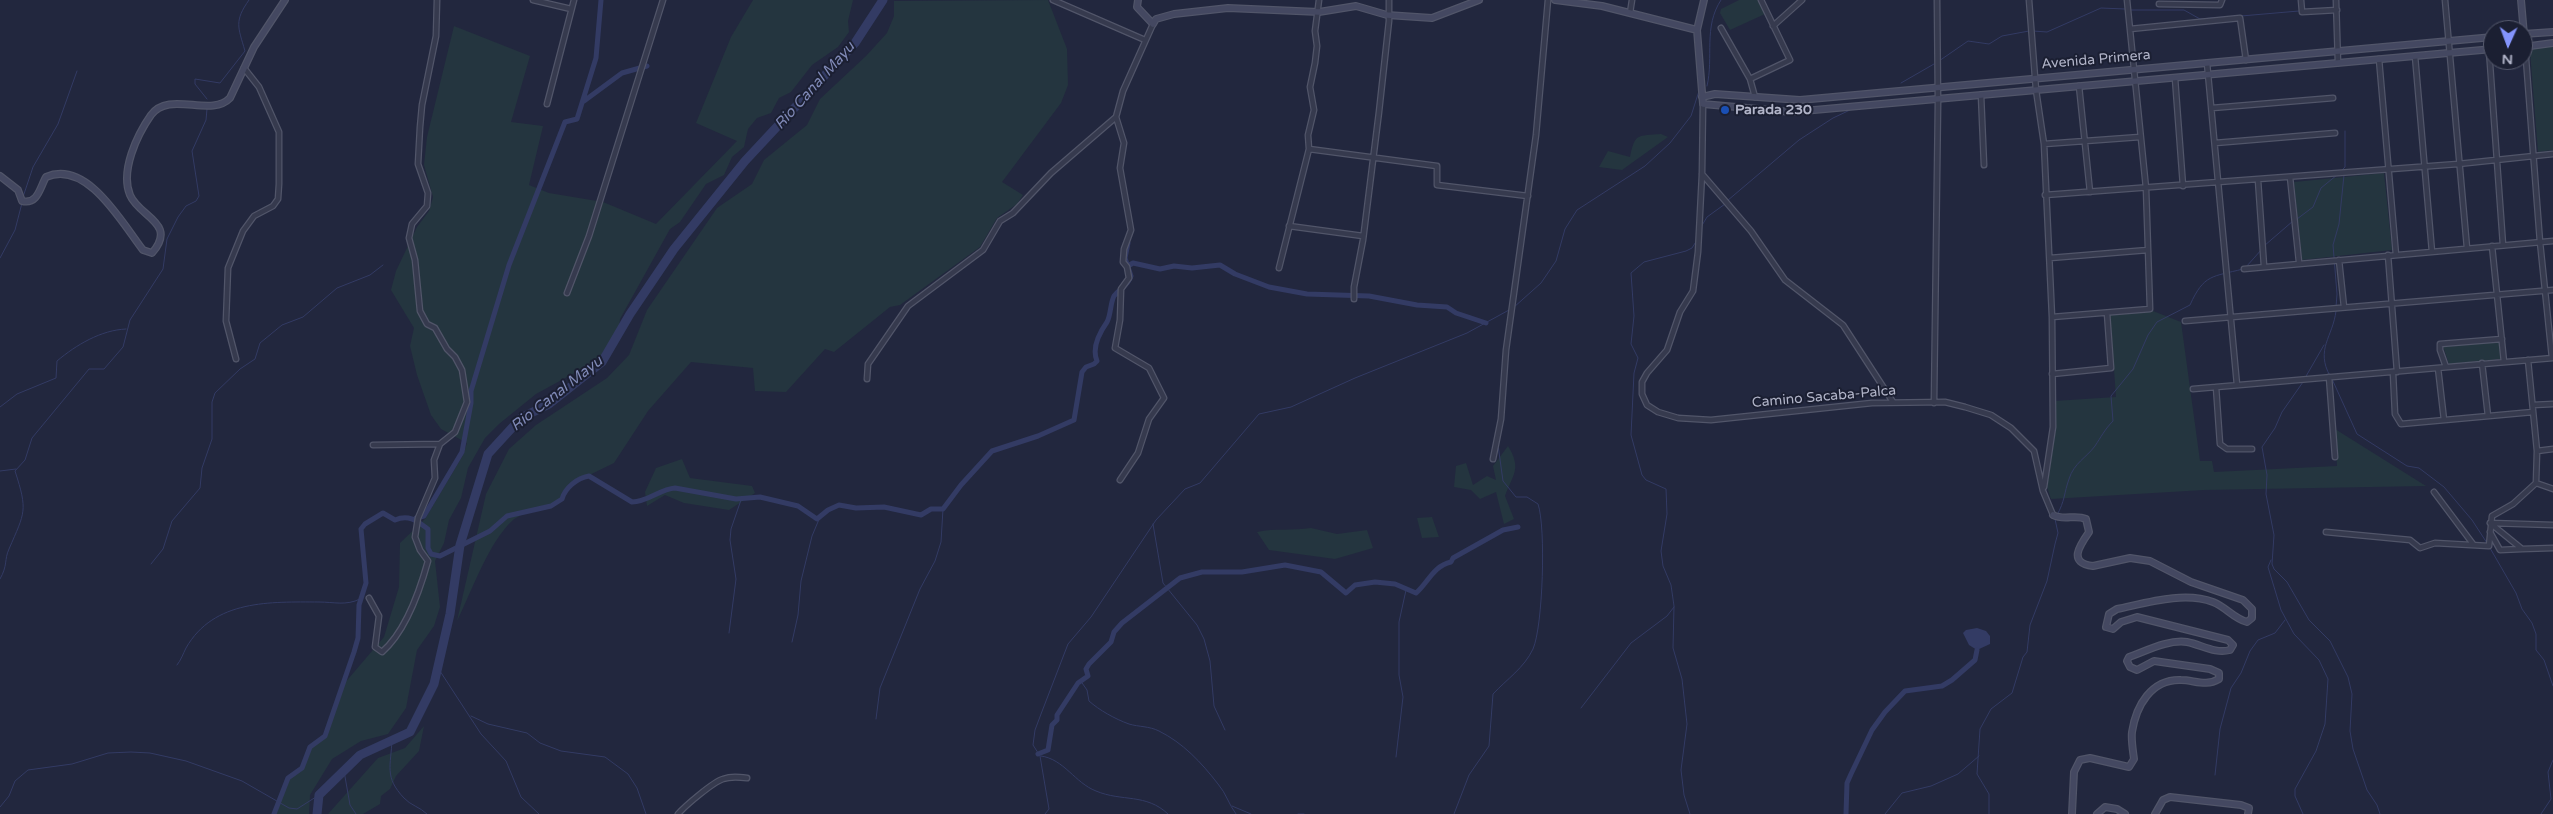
<!DOCTYPE html>
<html>
<head>
<meta charset="utf-8">
<style>
	body { margin:0 }
	#map { position:relative; width:2553px; height:814px; overflow:hidden; background:#22273e; font-family:"Varela Round",sans-serif }
	canvas { display:block }
	.north { position:absolute; left:2483px; top:20px; width:50px; height:50px; box-sizing:border-box; background:#1b1f32; border:1px solid #575b6e; border-radius:50%; rotate:182deg; font-size:14px; font-weight:700; line-height:20px; text-align:center; color:#b2b5c9 }
	.north::after { content:''; display:block; margin:auto; width:18px; height:22px; background:#8494fc; clip-path:polygon(50% 0,100% 100%,50% 72%,0 100%) }
</style>
</head>
<body>
<div id="map">
<canvas width="2553" height="814"></canvas>
<div class="north">N</div>
</div>
<script>
const g = document.querySelector('canvas').getContext('2d');
g.lineJoin = 'round';
function fillPath(path, color) {
  g.fillStyle = color;
  g.fill(path, 'evenodd');
}
function strokePath(path, color, width, dash) {
  g.strokeStyle = color;
  g.lineWidth = width;
  g.lineCap = dash ? 'butt' : 'round';
  g.setLineDash(dash || []);
  g.stroke(path);
}
function write(font, color, halo, rows, align = 'center') {
  g.font = font + ' "Varela Round",sans-serif';
  g.lineWidth = 4;
  g.setLineDash([]);
  g.textBaseline = 'middle';
  g.strokeStyle = halo;
  g.fillStyle = color;
  for (const [text, x, y, turn = 0] of rows) {
    g.save();
    g.translate(x, y);
    g.rotate((+turn || 0) * Math.PI / 180);
    g.textAlign = isNaN(turn) ? turn : align;
    if (halo) g.strokeText(text, 0, 0);
    g.fillText(text, 0, 0);
    g.restore();
  }
}
fillPath(new Path2D(`
	M753,0H853L848,21L849,32L838,47L812,65L791,92L779,98L771,113L757,118L748,129L744,147L732,157L724,175L706,184L680,222L670,229L620,319L619,327L598,360L536,394L499,424L485,438L468,468L461,498L449,520L444,543L435,561L440,607L434,626L417,650L406,708L388,734L361,741L332,759L310,795L309,814H274L288,778L302,768L310,747L325,736L343,685L384,637L399,587L400,543L425,519L463,455L467,443L441,429L431,415L417,375L410,346L414,328L391,290L396,271L417,227L429,211L433,197L424,165L427,137L454,26L530,56L511,122L543,126L529,185L549,193L603,202L656,224L737,141L696,123L731,37Z
	M1048,0L1067,49L1068,85L1061,103L1002,182L1023,195L1017,204L997,218L980,247L900,305L890,307L834,352L825,349L786,392L755,391L753,368L691,362L648,411L614,463L575,482L564,494L562,499C550,506 521,513 513,520C488,543 472,591 457,621L486,494L509,449L536,425L607,378L629,355L647,310L717,208L752,184L764,160L807,125L820,99L866,56L887,33L894,16V1Z
	M1739,0H1758L1765,14L1730,30L1720,13L1721,9Z
	M2553,45V150L2538,152L2530,51L2533,47Z
	M1661,134L1668,137L1622,170L1599,167L1608,151L1630,157C1635,133 1637,136 1661,134Z
	M2384,173L2392,250L2302,260L2294,182Z
	M2153,311L2181,322L2200,461H2212L2214,472L2337,466L2335,429L2426,486L2204,490L2051,499L2047,487L2056,427L2054,401L2116,397L2110,315Z
	M2500,341L2502,359L2449,364L2443,346Z
	M1508,446C1522,469 1513,474 1505,496L1514,519L1504,524L1496,492L1480,499L1471,490L1454,487L1456,466L1466,463L1473,485L1487,476L1496,480L1493,466Z
	M682,459L690,478L752,486L755,493L729,510L684,503L665,495L647,506L645,492L656,468Z
	M1432,517L1439,537L1422,538L1417,518Z
	M1311,528L1337,534L1367,530L1373,548L1335,559L1269,550L1257,532C1275,528 1293,531 1311,528Z
	M424,726L419,751L396,776L390,789L381,796L380,804L363,814H328L378,758L405,748Z`), '#24353f');
fillPath(new Path2D(`
	M1977,628L1986,631L1990,636V644L1977,650L1969,645L1963,633L1966,630Z`), '#333b64');
strokePath(new Path2D(`
	M2323,9L2332,8
	M2130,10H2184L2200,19L2236,16
	M2241,16L2299,11
	M2033,31L2047,32L2101,8L2125,9
	M1939,61L1968,41L1989,44L2002,36L2029,31
	M1901,83L1934,64
	M1707,86C1714,57 1703,27 1721,0
	M207,99L195,84V79L220,83L245,51C238,27 234,21 249,0
	M2341,171L2345,167V131
	M23,197L33,167L58,124L77,71
	M1727,201L1799,140L1833,118L1850,110
	M2297,219L2313,207L2321,188L2337,175
	M1701,227L1707,217L1725,204
	M2264,246L2293,221
	M0,258L15,230L22,203
	M2246,267L2262,249
	M2336,307L2337,294L2333,245L2339,224L2344,175
	M1513,308L1541,283L1556,261L1565,229L1577,210L1645,166L1670,143L1691,116L1699,91
	M2330,376C2315,349 2333,337 2336,311
	M2305,378L2324,345
	M2332,379L2357,434L2407,466L2419,468L2444,487L2472,520L2487,543
	M2303,382L2282,412L2275,428L2262,447L2267,475L2266,494L2274,535L2272,564L2274,569L2287,582L2309,620L2330,641L2348,677L2352,694L2350,731L2353,749L2367,790L2377,805L2380,814
	M0,407L17,394L56,378L57,361C76,345 101,330 126,329
	M0,471L16,469
	M2057,515C2065,501 2064,493 2069,479C2074,463 2086,458 2095,446C2101,437 2105,429 2113,421L2111,396L2133,369L2148,335L2157,322L2190,305C2204,274 2212,277 2243,269
	M1153,524L1163,583L1197,625L1204,639L1210,661L1214,706L1225,730
	M2490,548L2516,593L2522,609L2532,623L2536,634V650L2544,660L2553,686
	M2271,560L2268,567L2281,610L2294,634L2319,660L2328,679L2325,724L2316,751L2295,789V796L2303,814
	M151,564L163,549L172,521L200,488L202,468L212,439V402L215,393L240,369L255,359L260,343L282,325L303,317L337,288L370,275L383,265
	M0,579C8,565 4,560 9,549C25,512 28,511 15,471L25,460L32,438L89,369H104L123,347L130,320L163,269L167,239L178,217L186,206L196,201L199,196L192,151L206,120L207,109
	M729,633L736,579L730,540L731,529L742,497
	M792,642L798,615L801,581L812,536L820,517
	M177,665C181,660 183,654 186,648C214,599 271,602 319,602C334,602 346,606 360,599
	M438,668L481,734L506,761L521,797L539,814
	M1080,680L1087,690L1089,701C1099,710 1115,719 1129,724C1139,727 1149,726 1159,731C1183,743 1201,762 1218,784C1226,793 1229,805 1236,814
	M1581,708L1631,643L1667,616L1674,607
	M471,716L488,724L527,733L540,743L561,751L605,757L628,774L637,788L646,814
	M876,719L880,688L920,589L935,561L941,542L943,509
	M392,740C391,766 384,777 404,798C410,805 420,807 427,814
	M1041,756C1064,759 1075,783 1096,791C1122,802 1146,793 1168,814
	M1396,757L1403,697L1399,675V622L1406,590
	M344,771L350,805L356,814
	M2215,775L2220,729L2231,688L2241,673L2250,651L2258,640L2275,633L2285,620
	M1232,806L1251,814
	M0,807L9,796L15,781L28,770L72,764L108,753L131,752L150,753L186,761L242,781L289,808L297,809L319,795
	M1045,814L1049,809L1040,756L1033,745L1035,730L1041,714L1068,644L1091,617L1156,520L1185,489L1200,483L1259,414L1291,407L1355,378L1467,333L1509,310
	M1298,814H1304
	M1454,814L1469,775L1489,746L1493,694C1507,679 1524,668 1533,649C1543,626 1546,527 1538,504L1527,497H1516L1503,481L1498,445
	M1690,814L1684,795L1681,770L1687,724L1682,679L1673,648L1674,606L1671,585L1663,566L1661,551L1667,514L1666,489L1646,480L1642,475L1631,435L1634,373L1638,358L1631,344L1634,316L1631,273L1644,262L1686,251L1692,248L1697,240
	M1885,814L1902,793L1931,786L1958,774L1979,756
	M1989,814V794L1977,774L1980,729L1991,709L2012,693L2023,657L2027,652L2030,625L2047,581L2055,544L2058,533L2055,519
	M2541,814L2551,799L2548,772L2553,760`), '#333b64', 1);
strokePath(new Path2D(`
	M584,101L622,73L647,66
	M1128,266L1133,263L1160,269L1174,266L1192,268L1220,265L1235,274L1269,287L1307,294L1369,296L1417,305L1447,307L1456,313L1486,323
	M416,518L424,516L462,452L471,403V391L509,265L565,122L577,119L596,58L601,0
	M1038,754L1048,750L1052,725L1057,720V715L1078,683L1088,676L1086,669L1089,664L1111,642L1114,632L1122,623L1180,578L1202,572H1242L1285,565L1321,572L1346,593L1355,585L1375,582L1395,584L1416,593C1428,583 1433,566 1451,562L1453,558L1503,530L1518,527
	M274,814L288,778L302,768L310,747L325,736L354,652L358,638L359,605L366,583L361,529L365,524L383,513L395,520C409,514 417,521 428,529V548L431,554L440,556L490,531L507,516L551,506L562,499C565,488 577,478 589,476L632,502C648,502 660,489 675,488L736,499L760,497L798,506L817,519L828,510L839,505L856,508L884,507L921,515L931,509H943L961,485L992,451L1038,436L1074,420L1082,372L1086,367L1094,364L1097,361C1091,347 1100,332 1107,322C1111,315 1110,304 1114,296C1120,288 1128,286 1131,276L1125,258L1128,243
	M1846,814L1847,783L1851,774L1872,730L1885,712L1905,691L1942,686L1952,680L1975,660L1977,650`), '#333b64', 5);
strokePath(new Path2D(`
	M317,814L319,795L360,755L410,732L434,684L450,614L460,545L488,454L521,418L549,404L602,362L630,314L674,249L745,161L855,43L883,0`), '#333b64', 9);
const street = new Path2D(`
	M533,0L571,9
	M1053,0L1145,40
	M2029,0L2036,90L2044,144L2052,317L2053,427L2044,487
	M2301,0L2302,12L2337,10
	M2336,0L2338,63
	M2445,0L2467,248
	M2159,4L2220,5L2222,0
	M1630,13L1632,0
	M1773,26L1802,0
	M1721,28L1750,79L1755,97
	M2130,29L2240,18L2246,60
	M2525,46L2540,242L2552,358
	M2489,50L2503,245
	M2415,56L2432,252
	M2379,59L2396,255
	M2207,63L2237,385
	M2175,78L2183,186
	M1750,79L1790,60L1761,0
	M2079,86L2090,192
	M1981,95L1984,165
	M547,104L574,0
	M1703,104L1702,174L1698,252L1693,291L1680,312L1667,350L1647,373L1642,382V394L1647,405L1658,412L1678,418L1711,420L1872,403L1945,402L1965,407L1991,415L2011,428L2034,451L2043,491L2053,515
	M2212,108L2333,98
	M2215,143L2335,133
	M2044,144L2140,137
	M1309,149L1437,166V185L1528,196
	M1702,174L1751,231L1785,280L1843,325L1893,402
	M2290,177L2299,262
	M2258,180L2264,266
	M2045,195L2458,164L2553,154
	M1289,226L1363,236
	M2492,246L2504,362
	M2388,255L2397,372
	M2050,258L2148,250
	M2339,260L2344,307
	M1279,268L1309,149L1308,135L1314,110L1310,87L1315,63L1317,46L1315,31L1319,0
	M2244,269L2553,241
	M567,293L589,236L663,0
	M1354,299V287L1363,240L1379,112L1389,21V0
	M2052,317L2150,309L2146,188L2127,0
	M2185,321L2553,290
	M236,359L226,321L228,268L243,231L254,216L273,206L278,199L279,184V132L259,87L244,68
	M2482,363L2488,416
	M2446,367L2440,350V344L2502,339
	M2438,368L2444,420
	M2393,373L2395,414L2401,424L2533,412
	M2052,374L2111,368L2107,313
	M2329,377L2335,457
	M867,379L868,364L908,306L983,250L1000,221L1013,213L1051,173L1116,117
	M2216,387L2220,444L2227,449H2252
	M2193,389L2553,358
	M1934,403L1938,102L1937,0
	M2533,405L2553,404
	M373,445L440,444
	M2537,451L2553,449
	M1493,459L1501,419L1506,350L1536,135L1548,0
	M1120,480L1138,453L1149,419L1164,398L1149,368L1115,348L1120,320L1121,289L1129,278L1127,267L1123,262L1124,249L1131,230L1120,168L1124,143L1116,117L1123,91L1153,24
	M2536,483L2553,489
	M2434,492L2473,544
	M2490,523L2522,549L2553,548
	M2490,523L2553,525
	M2326,532L2410,540L2420,548L2435,543L2489,546L2492,516L2513,504L2536,483L2537,451L2528,360
	M2490,532L2500,550L2522,549
	M369,598L379,616L375,647L382,652C405,632 420,590 428,561L420,550L415,537L418,518L435,478L434,460L440,444L455,432L467,402L462,370L455,357L447,349L435,328L427,324L420,311L415,260L409,238L412,224L427,206L428,193L418,164L420,127L422,105L436,36L437,0
	M678,814C685,806 713,782 723,779C731,776 739,777 747,778`);
const secondary = new Path2D(`
	M1138,0L1137,7L1153,24L1156,19L1174,14L1228,8L1319,12L1356,6L1387,15L1432,18L1479,0
	M1555,0L1602,6L1697,30
	M1704,0L1697,30L1703,104L1792,112L2493,49
	M2521,0L2525,46
	M2523,34L2553,32
	M2523,47L2553,43
	M1702,97L1715,94L1800,100L2493,37
	M0,176L18,190L22,201C38,205 40,187 46,177C87,159 122,223 143,250L152,253C178,223 139,217 130,195C120,171 137,135 151,115C169,90 211,118 230,98L254,47L285,0
	M2053,515C2064,521 2075,514 2086,519L2089,532C2080,545 2067,563 2093,566L2130,558L2150,561L2191,582L2243,600L2252,609V618L2247,622C2233,618 2226,607 2213,602C2184,591 2146,603 2117,609L2109,614L2106,627L2113,629L2121,622L2137,617L2228,640L2233,645L2230,650C2215,654 2202,645 2187,642C2169,639 2146,651 2129,657L2127,661L2130,667L2137,670L2154,661L2210,669L2219,673V679C2206,687 2194,680 2181,680C2151,679 2136,706 2132,732C2131,740 2133,751 2134,759L2129,767L2090,758L2080,760L2074,772L2072,814
	M2097,814L2105,807L2117,809L2125,814
	M2155,814L2163,800L2170,797L2241,805L2249,808L2248,814`);
strokePath(street, '#515569', 7);
strokePath(secondary, '#515569', 8);
strokePath(street, '#363a4e', 4.5);
strokePath(secondary, '#444861', 5.5);
for (const [x, y, r, color] of [
	[1725,110,5,"#1a4fb4"]
]) {
  const dot = new Path2D();
  dot.arc(x, y, r, 0, 2 * Math.PI);
  g.fillStyle = color;
  g.fill(dot);
  strokePath(dot, '#1b1f32', 2);
}
write('14px', '#b2b5c9', '#1b1f32', [
	["Avenida Primera",2096,60,-5],
	["Camino Sacaba-Palca",1824,397,-5]
]);
write('bold 14px', '#b2b5c9', '#1b1f32', [
	["Parada 230",1735,110]
], 'left');
write('italic 15px', '#808ab7', '#1b1f32', [
	["Rio Canal Mayu",815,86,-48],
	["Rio Canal Mayu",557,394,-38]
]);
</script>
</body>
</html>
